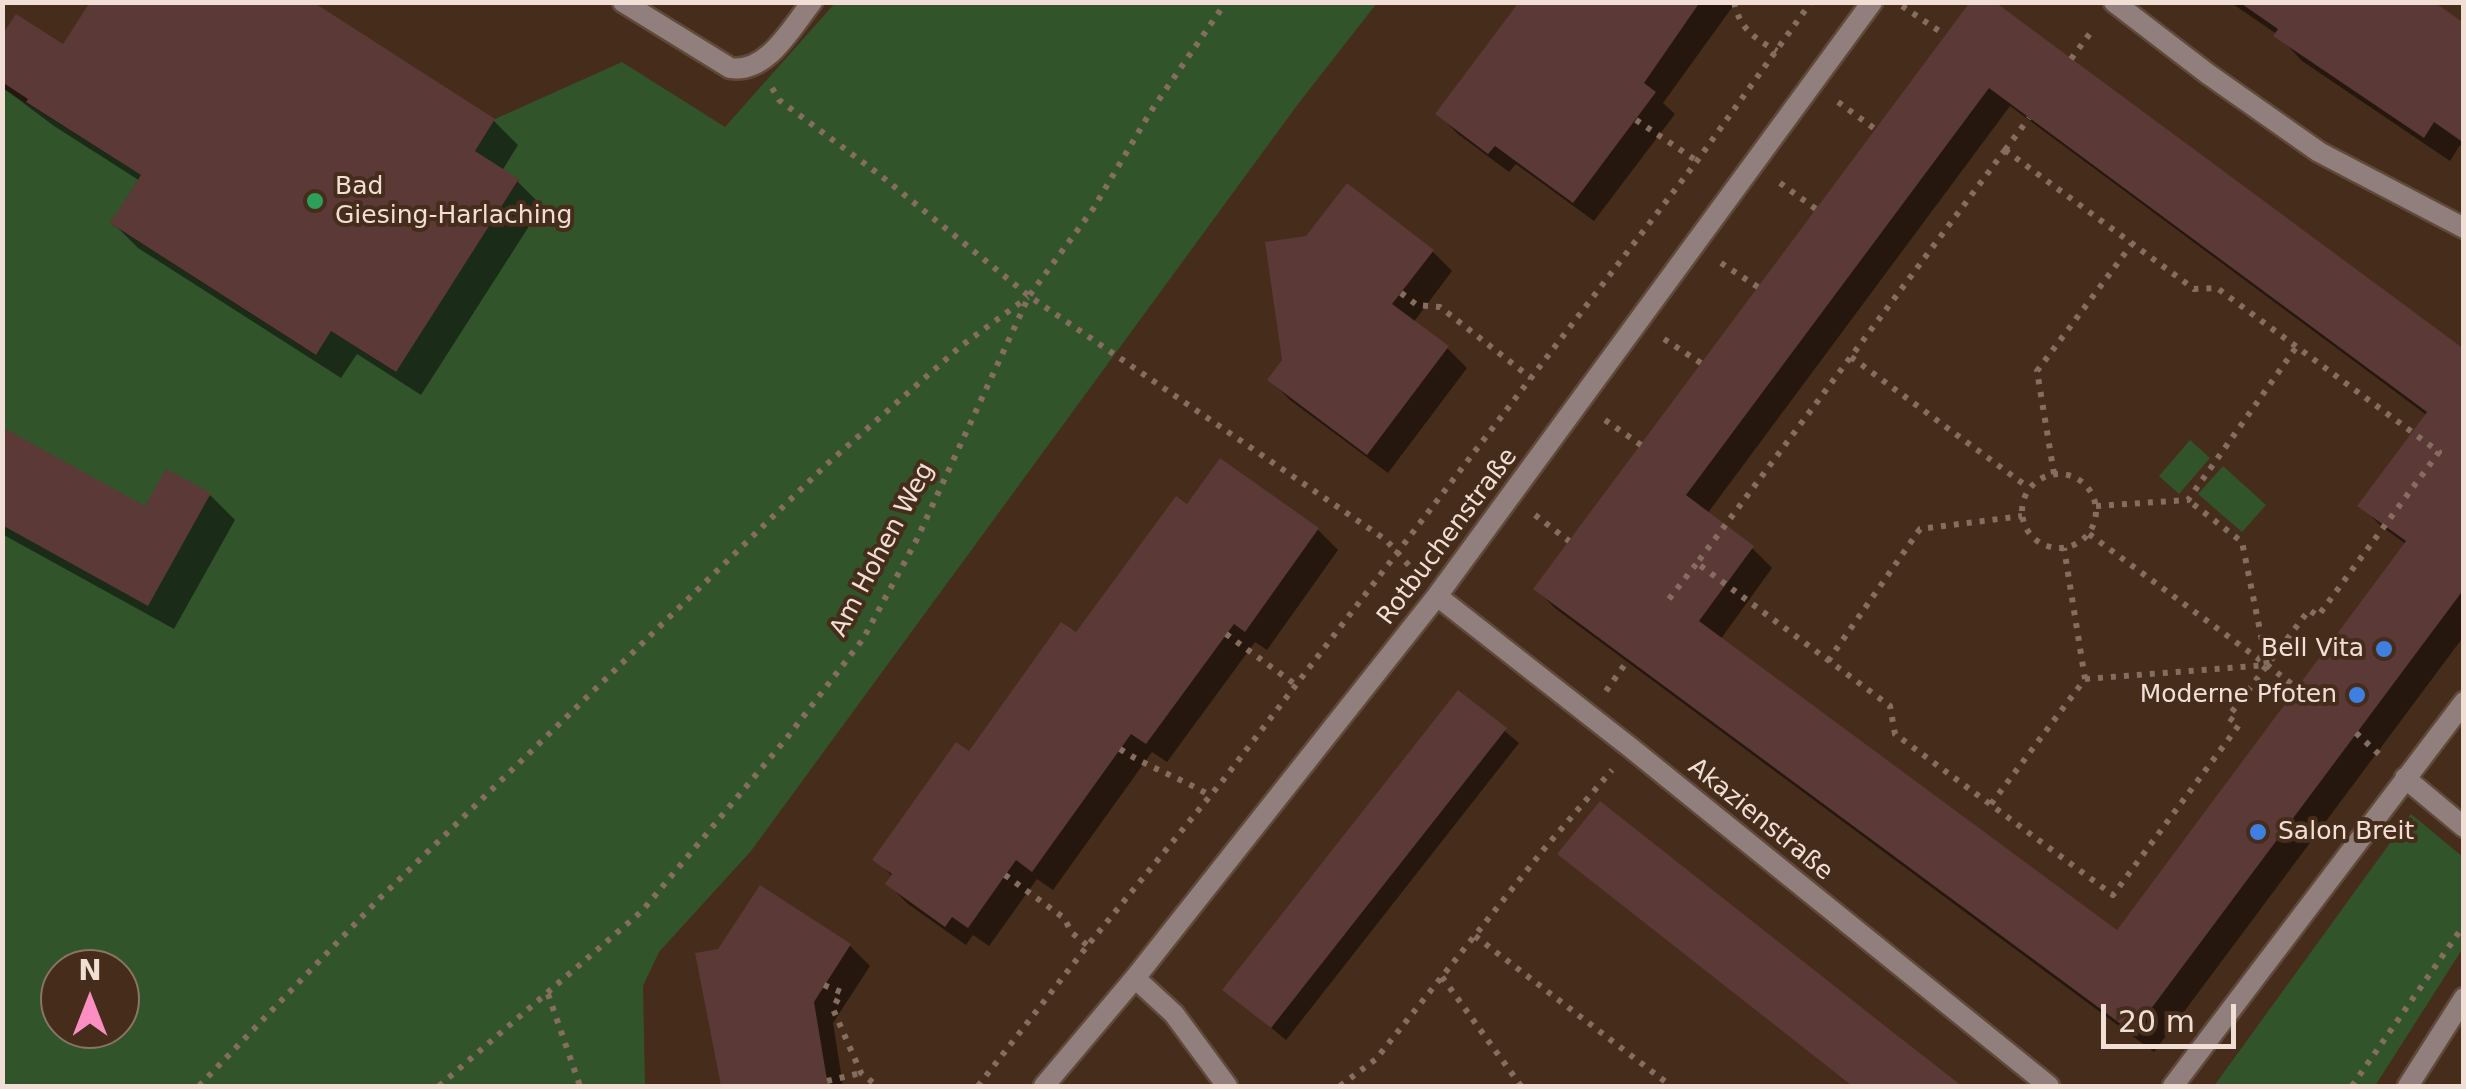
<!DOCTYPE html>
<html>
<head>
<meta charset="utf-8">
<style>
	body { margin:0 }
	#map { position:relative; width:2466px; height:1089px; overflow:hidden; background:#462c1b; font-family:"DejaVu Sans",sans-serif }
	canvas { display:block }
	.frame { position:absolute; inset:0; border:5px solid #f1dfd5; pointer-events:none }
	.north { position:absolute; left:40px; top:949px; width:100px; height:100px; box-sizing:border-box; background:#462c1b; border:2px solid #8a7465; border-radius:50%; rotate:0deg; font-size:28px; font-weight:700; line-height:40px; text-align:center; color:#f1dfd5 }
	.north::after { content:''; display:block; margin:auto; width:35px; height:45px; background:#fc8fc1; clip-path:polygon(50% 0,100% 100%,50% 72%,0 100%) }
	.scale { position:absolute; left:2101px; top:1004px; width:135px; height:45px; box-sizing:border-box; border:5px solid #f1dfd5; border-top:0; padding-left:12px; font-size:30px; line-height:35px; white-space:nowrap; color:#f1dfd5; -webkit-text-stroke:8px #462c1b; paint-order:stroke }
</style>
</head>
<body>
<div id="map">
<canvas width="2466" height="1089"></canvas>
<div class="frame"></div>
<div class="north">N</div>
<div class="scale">20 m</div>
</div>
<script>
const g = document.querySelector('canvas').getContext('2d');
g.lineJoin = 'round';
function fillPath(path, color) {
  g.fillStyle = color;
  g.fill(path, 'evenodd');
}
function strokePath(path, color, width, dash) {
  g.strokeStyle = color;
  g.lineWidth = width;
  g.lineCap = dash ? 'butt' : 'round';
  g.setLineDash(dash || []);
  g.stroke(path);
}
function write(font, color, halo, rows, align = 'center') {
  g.font = font + ' "DejaVu Sans",sans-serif';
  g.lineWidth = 8;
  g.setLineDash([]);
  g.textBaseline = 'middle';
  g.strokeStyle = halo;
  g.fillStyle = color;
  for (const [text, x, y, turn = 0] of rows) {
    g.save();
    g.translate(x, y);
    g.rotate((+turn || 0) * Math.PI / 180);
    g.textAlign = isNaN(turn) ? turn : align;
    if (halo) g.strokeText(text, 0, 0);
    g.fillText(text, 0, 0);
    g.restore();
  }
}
fillPath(new Path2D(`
	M835,3H1377L1298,104L751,851L659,952L643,986L645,1086H3L2,88L141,175L111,224L315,355L331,331L395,372L519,180L475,151L495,119L622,62L725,127ZM60,969H120V1029H60Z
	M2190,440L2210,458L2179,494L2159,476Z
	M2223,466L2266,505L2242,532L2198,494Z
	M2411,814L2463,857V948L2375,1086H2214Z`), '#32542b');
fillPath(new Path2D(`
	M1522,2H1736L1663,103L1675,114L1594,221L1516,164L1509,172L1458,134L1438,114Z
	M1973,2L2464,352V636L2154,1052L1556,609L1536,589ZM2010,106L2428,416L2360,505L2380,525L2407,545L2118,934L1720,640L1772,568L1752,548L1707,514Z
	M2230,2H2430L2464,25V148L2460,145L2450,161L2302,61L2278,35Z
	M2,39L494,121L518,145L502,171L517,181L542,206L421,395L357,354L341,378L138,248L113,223L140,181L54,126L2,87Z
	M1432,251L1452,271L1413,323L1447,348L1467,368L1388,473L1290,400L1270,380L1285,360Z
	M2,430L146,510L210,495L235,520L174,629L2,534Z
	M1188,508L1318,530L1338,550L1267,650L1255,642L1167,762L1152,752L1053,890L1037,879L989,946L973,935L966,945L908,904L888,884L893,877L876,860Z
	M1459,693L1519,743L1286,1040L1225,990Z
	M1600,804L1957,1086H1852L1574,867Z
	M850,946L870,966L833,1023L843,1086H724L698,955Z`), '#0007');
fillPath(new Path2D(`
	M90,2H313L495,119L475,151L519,179L396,372L331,331L316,355L110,223L141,175L26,102L28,99L2,82V35L16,14L63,44Z
	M1519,2H1700L1644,83L1656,92L1573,203L1495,146L1488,154L1435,114Z
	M1970,2H1995L2464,349V589L2133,1033L1533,589ZM1989,88L2427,412L2357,506L2406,541L2117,930L1699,621L1754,546L1686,495Z
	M2239,2H2434L2464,23V143L2434,122L2424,138L2273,36L2278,29Z
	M1347,183L1434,250L1392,304L1449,346L1367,455L1267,380L1282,360L1265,242L1306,236Z
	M2,427L145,506L166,469L211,493L148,606L2,525Z
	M1220,458L1319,528L1245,632L1234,624L1146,744L1131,734L1032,872L1016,860L968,928L952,917L945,927L885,884L892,874L872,860L956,742L969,751L1061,622L1076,632L1176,496L1187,504Z
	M1458,690L1507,728L1271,1028L1222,990Z
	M1600,801L1894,1033L1962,1086H1852L1557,854Z
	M760,885L851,944L814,1002L828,1086H721L695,953L718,949Z`), '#5a3936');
const street = new Path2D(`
	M623,2L730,68C767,74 791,28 812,2
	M2114,2L2208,74L2319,152L2464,228
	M1437,596L1631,748L2049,1086
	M2405,778L2464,827
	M1135,978L1174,1014L1227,1086
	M1044,1086L1135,978L1437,596L1872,2
	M2173,1086L2464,702
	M2408,1086L2464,998`);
strokePath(street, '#614939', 25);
strokePath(new Path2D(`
	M1734,2C1740,29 1754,38 1777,51
	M1902,6L1945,35
	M2071,59L2094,28
	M772,88L779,100L880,175L1029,296L1386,540L1415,572
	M1838,102L1875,129
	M1636,120L1697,161
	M2005,150L2194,289L2217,288L2439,452L2318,616L2309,610L2228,717L2239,725L2113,895L1895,734L1890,706L1697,563Z
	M2005,150L2029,118
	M1780,183L1816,209
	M1721,263L1758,287
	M1401,293L1417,305L1440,307L1531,378
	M1664,339L1701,363
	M1851,357L2029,488
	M1605,420L1641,445
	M2022 511a37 37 0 1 1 74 0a37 37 0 1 1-74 0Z
	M2054,474L2037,371L2132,244
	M2096,506L2188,500L2297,346
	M1535,515L1569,541
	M2089,534L2267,665L2242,542L2188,500
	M1669,599L1697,563
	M1226,634L1296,685
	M1828,661L1920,529L2022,516
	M2085,679L2267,665L2297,688
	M1606,691L1628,660
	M2356,733L2382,757
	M1120,749C1149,768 1181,778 1211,796
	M1991,804L2085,679L2064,548
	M1005,875L1064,918L1072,933L1087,945
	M1475,936L1671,1086
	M1442,977L1521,1086
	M824,985L841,992L833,1009L861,1073L877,1086
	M548,994L580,1086
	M827,1081L861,1073
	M199,1086L379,899L827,464L961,346L1028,297
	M439,1086L642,911L786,739L863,639L916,541L1029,296L1093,209L1151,111L1226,2
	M978,1086L1088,945L1224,779L1697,161L1811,2
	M1340,1086L1376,1059L1544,849L1612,770
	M2352,1086L2464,925`), '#856e5f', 6, [5, 8]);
strokePath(street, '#917f7e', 20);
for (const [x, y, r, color] of [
	[315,201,10,"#2e9e5b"],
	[2384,649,10,"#3f7fe0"],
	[2357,695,10,"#3f7fe0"],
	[2258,832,10,"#3f7fe0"]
]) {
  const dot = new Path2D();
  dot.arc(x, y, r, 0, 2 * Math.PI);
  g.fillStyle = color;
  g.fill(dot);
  strokePath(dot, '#462c1b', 4);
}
write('25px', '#f1dfd5', '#462c1b', [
	["Bad",335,187],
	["Giesing-Harlaching",335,216],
	["Bell Vita",2364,649,"right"],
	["Moderne Pfoten",2337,695,"right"],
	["Salon Breit",2278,832]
], 'left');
write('25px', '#f1dfd5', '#462c1b', [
	["Rotbuchenstraße",1448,537,-53],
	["Am Hohen Weg",883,550,-62],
	["Akazienstraße",1760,820,39]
]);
</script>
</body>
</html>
